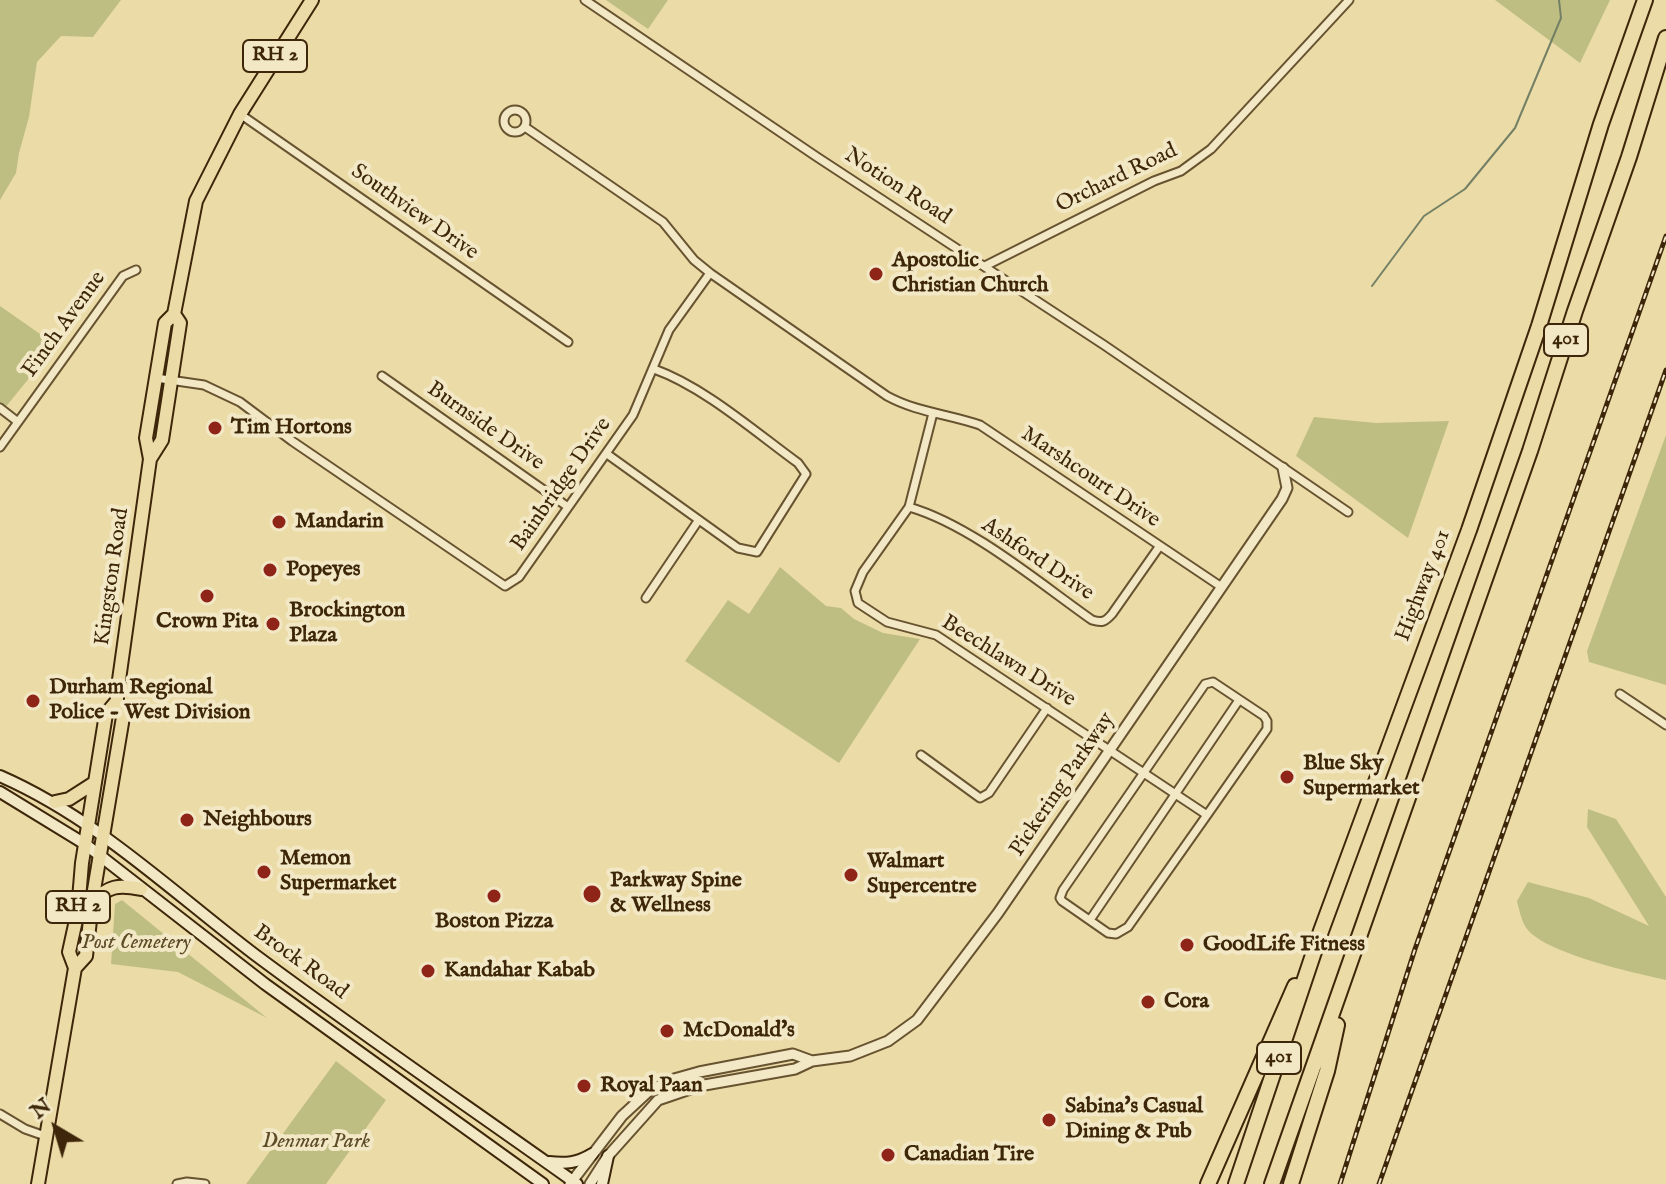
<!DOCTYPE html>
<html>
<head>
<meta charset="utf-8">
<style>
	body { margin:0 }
	#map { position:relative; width:1666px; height:1184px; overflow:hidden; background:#ebdba7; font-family:"IM FELL English",serif }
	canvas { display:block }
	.north { position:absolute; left:16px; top:1088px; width:80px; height:80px; -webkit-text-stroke:6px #f2e8c6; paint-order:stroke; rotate:322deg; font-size:22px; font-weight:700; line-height:32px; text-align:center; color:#3d2609 }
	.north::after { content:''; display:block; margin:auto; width:28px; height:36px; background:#3d2609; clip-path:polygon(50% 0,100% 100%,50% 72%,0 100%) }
</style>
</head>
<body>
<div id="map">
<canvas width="1666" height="1184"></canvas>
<div class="north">N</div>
</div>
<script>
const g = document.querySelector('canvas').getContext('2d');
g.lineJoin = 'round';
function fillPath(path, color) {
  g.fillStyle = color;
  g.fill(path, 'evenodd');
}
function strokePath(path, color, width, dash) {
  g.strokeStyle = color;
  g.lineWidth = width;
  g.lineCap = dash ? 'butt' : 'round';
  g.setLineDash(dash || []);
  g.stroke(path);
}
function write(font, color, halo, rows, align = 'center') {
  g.font = font + ' "IM FELL English",serif';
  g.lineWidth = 8;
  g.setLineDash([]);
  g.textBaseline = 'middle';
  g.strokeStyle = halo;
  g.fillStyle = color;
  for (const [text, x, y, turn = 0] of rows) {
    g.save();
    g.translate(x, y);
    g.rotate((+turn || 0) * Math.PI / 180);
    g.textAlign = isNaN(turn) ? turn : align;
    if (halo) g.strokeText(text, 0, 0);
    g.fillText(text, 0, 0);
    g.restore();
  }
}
fillPath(new Path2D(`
	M0,0H121L93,37L61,36L37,62L29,117L19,153L16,173L0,200Z
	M606,0H668L648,29Z
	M1495,0H1610L1580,63Z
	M0,306L56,345L0,414Z
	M1314,417L1376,423L1449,421L1408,538L1296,456Z
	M1666,435V685L1589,662L1587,651Z
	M780,567L826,606L841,608L854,619L883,633L920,639L839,763L685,661L728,600L749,614Z
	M1588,809L1616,819L1666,897V980C1636,973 1540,953 1525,926C1521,919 1519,909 1517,901L1528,882L1589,898L1649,926L1587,827Z
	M122,900L267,1018L178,972L111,964L115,904Z
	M336,1061L386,1100L326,1184H246Z`), '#bfbe82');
strokePath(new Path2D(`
	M1372,286L1424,216L1465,189L1515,128L1561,18L1559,0`), '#748065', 2);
const minor = new Path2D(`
	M585,0L817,157L1104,345L1348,512
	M504 121a11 11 0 1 1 22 0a11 11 0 1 1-22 0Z
	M240,114L568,342
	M525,127L663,222L694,260L710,273
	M985,266L1154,181L1181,171L1211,149L1349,0
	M382,376L568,507
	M156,378L204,385L240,402L292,441L505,586L519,577L633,415L669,330L710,273L887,396C916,412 948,414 980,425L1220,586
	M0,408L18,422
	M933,413L909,507L863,572L855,591L858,603L887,622L936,635L1207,815L1128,927L1116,934L1108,933L1062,901L1060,898L1063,890L1205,684L1213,682L1264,716L1267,721V729L1207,815
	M0,447L123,276L136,270
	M607,454L738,548L757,552L806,474L798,463C754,431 704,387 654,369
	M909,507C971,525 1038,582 1092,620C1102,623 1105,622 1112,614L1159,547
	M646,598L698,521
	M1620,694L1666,725
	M921,755L980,798L989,793L1047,708
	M1090,920L1239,700
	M0,1114L25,1129L45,1136
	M177,1184L187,1182L205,1184`);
const tertiary = new Path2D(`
	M570,1184L622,1116L649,1091L674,1079L699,1072L793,1054L812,1061
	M590,1184L608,1156L658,1100L699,1086L795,1069L812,1061L850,1056L888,1041L917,1020L998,913L1282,499L1287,488L1283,468`);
const secondary = new Path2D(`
	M0,776C96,818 171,891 254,954C360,1033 469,1107 577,1184
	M0,792L85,844L265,984L543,1184
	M549,1162C566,1164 577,1163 592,1154
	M602,1184L608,1156`);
const primary = new Path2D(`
	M150,459L162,440L180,323L174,314
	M55,802L69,799L94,783
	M92,902C109,886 118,884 141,889
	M75,968L86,956L92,902L123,717L117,701V694L150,459L146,438L165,323L174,314L196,201L240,114L312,0
	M38,1184L75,968L69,952L78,911L82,863L106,714L117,701`);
const motorway = new Path2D(`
	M1208,1184L1295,986
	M1236,1184L1321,931L1469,530L1539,326L1601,124L1645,0
	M1272,1184L1530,451L1575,311L1629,157L1666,38
	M1291,1184L1327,1071L1337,1025`);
strokePath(minor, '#685330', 11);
strokePath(tertiary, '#685330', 13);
strokePath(secondary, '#3d2609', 14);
strokePath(primary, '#3d2609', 16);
strokePath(motorway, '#3d2609', 18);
strokePath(minor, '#f2e8c6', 7);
strokePath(tertiary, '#f2e8c6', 9);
strokePath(secondary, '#f2e8c6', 10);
strokePath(primary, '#ebdba7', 12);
strokePath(motorway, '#ebdba7', 14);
const rail = new Path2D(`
	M1340,1184L1415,949L1666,236
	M1379,1184L1666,370`);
strokePath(rail, '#3d2609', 5);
strokePath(rail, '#f2e8c6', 2, [6]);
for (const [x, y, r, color] of [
	[876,274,8,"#8f2418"],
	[215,428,8,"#8f2418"],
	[279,522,8,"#8f2418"],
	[270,570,8,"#8f2418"],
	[207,596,8,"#8f2418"],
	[273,624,8,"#8f2418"],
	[33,701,8,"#8f2418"],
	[1287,777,8,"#8f2418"],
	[187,820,8,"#8f2418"],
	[264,872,8,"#8f2418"],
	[851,875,8,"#8f2418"],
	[592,894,10,"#8f2418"],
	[494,896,8,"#8f2418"],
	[1187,945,8,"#8f2418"],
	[428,971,8,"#8f2418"],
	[1148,1002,8,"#8f2418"],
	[667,1031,8,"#8f2418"],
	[584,1086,8,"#8f2418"],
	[1049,1120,8,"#8f2418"],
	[888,1155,8,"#8f2418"]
]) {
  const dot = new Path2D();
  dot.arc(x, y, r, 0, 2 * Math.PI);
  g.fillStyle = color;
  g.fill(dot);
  strokePath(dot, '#f2e8c6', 3);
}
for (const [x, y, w] of [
	[275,56,64],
	[1566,340,44],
	[78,907,64],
	[1279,1058,44]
]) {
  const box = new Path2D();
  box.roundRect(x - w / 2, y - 16, w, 32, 6);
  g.fillStyle = '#f2e8c6';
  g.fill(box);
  strokePath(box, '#3d2609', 2);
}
write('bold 20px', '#3d2609', null, [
	["RH 2",275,56],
	["401",1566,340],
	["RH 2",78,907],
	["401",1279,1058]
]);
write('22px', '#3d2609', '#f2e8c6', [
	["Orchard Road",1117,179,-26],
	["Notion Road",897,187,33],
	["Southview Drive",414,213,35],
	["Finch Avenue",65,325,-54],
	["Burnside Drive",485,427,35],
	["Marshcourt Drive",1090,478,34],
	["Bainbridge Drive",562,485,-55],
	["Ashford Drive",1037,560,34],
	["Kingston Road",113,577,-82],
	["Highway 401",1424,586,-69],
	["Beechlawn Drive",1008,662,32],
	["Pickering Parkway",1063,785,-56],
	["Brock Road",300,963,36]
]);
write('bold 22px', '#3d2609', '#f2e8c6', [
	["Apostolic",892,261],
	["Christian Church",892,286],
	["Tim Hortons",231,428],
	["Mandarin",295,522],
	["Popeyes",286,570],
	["Brockington",289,611],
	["Plaza",289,636],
	["Crown Pita",207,622,"center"],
	["Durham Regional",49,688],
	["Police - West Division",49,713],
	["Blue Sky",1303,764],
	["Supermarket",1303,789],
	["Neighbours",203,820],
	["Memon",280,859],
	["Supermarket",280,884],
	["Walmart",867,862],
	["Supercentre",867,887],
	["Parkway Spine",610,881],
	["& Wellness",610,906],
	["Boston Pizza",494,922,"center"],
	["GoodLife Fitness",1203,945],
	["Kandahar Kabab",444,971],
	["Cora",1164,1002],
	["McDonald's",683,1031],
	["Royal Paan",600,1086],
	["Sabina's Casual",1065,1107],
	["Dining & Pub",1065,1132],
	["Canadian Tire",904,1155]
], 'left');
write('italic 22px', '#5e4c27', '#f2e8c6', [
	["Post Cemetery",136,943],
	["Denmar Park",316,1142]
]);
</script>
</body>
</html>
